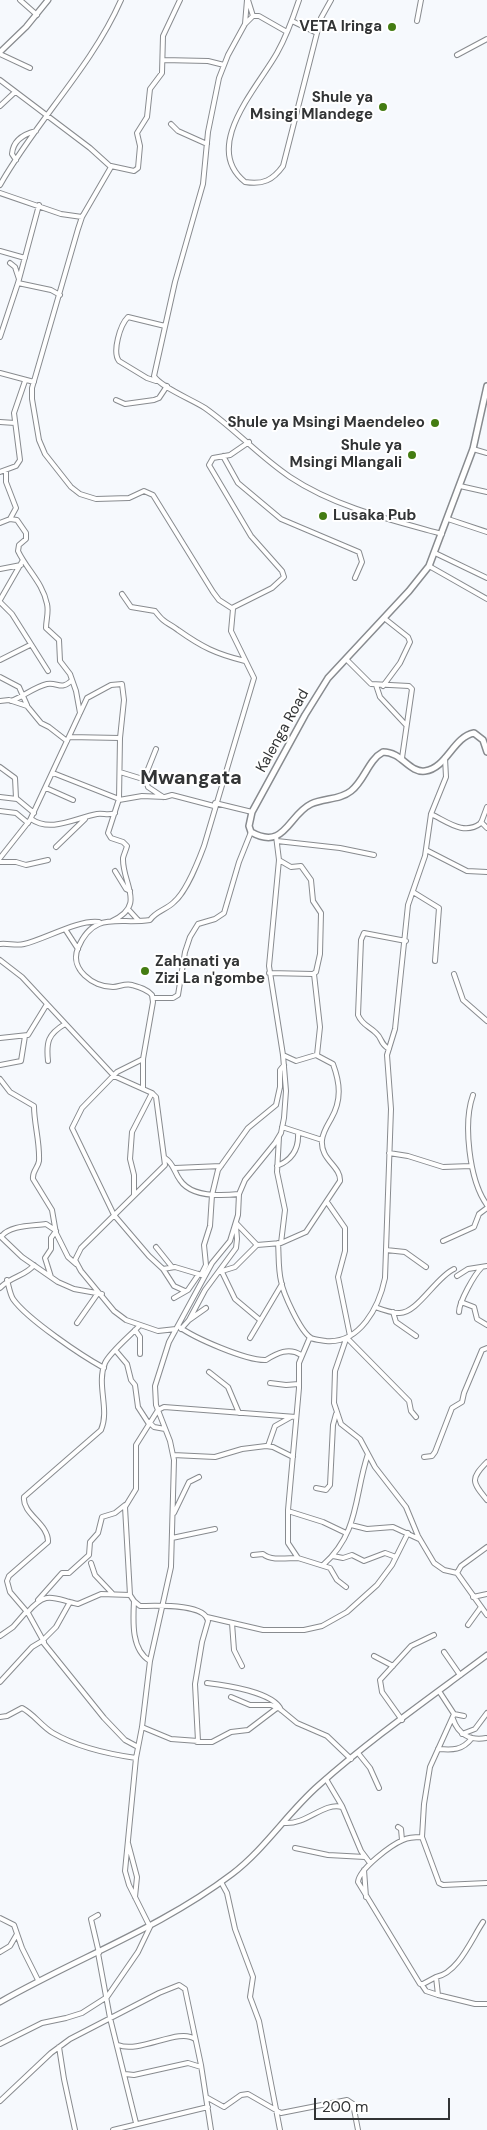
<!DOCTYPE html>
<html>
<head>
<meta charset="utf-8">
<style>
	body { margin:0 }
	#map { position:relative; width:487px; height:2130px; overflow:hidden; background:#f6f9fd; font-family:"DM Sans",sans-serif }
	canvas { display:block }
	.scale { position:absolute; left:314px; top:2098px; width:136px; height:22px; box-sizing:border-box; border:2px solid #323435; border-top:0; padding-left:6px; font-size:15px; line-height:18px; white-space:nowrap; color:#323435; -webkit-text-stroke:4px #fff; paint-order:stroke }
</style>
</head>
<body>
<div id="map">
<canvas width="487" height="2130"></canvas>
<div class="scale">200 m</div>
</div>
<script>
const g = document.querySelector('canvas').getContext('2d');
g.lineJoin = 'round';
function strokePath(path, color, width, dash) {
  g.strokeStyle = color;
  g.lineWidth = width;
  g.lineCap = dash ? 'butt' : 'round';
  g.setLineDash(dash || []);
  g.stroke(path);
}
function write(font, color, halo, rows, align = 'center') {
  g.font = font + ' "DM Sans",sans-serif';
  g.lineWidth = 4;
  g.setLineDash([]);
  g.textBaseline = 'middle';
  g.strokeStyle = halo;
  g.fillStyle = color;
  for (const [text, x, y, turn = 0] of rows) {
    g.save();
    g.translate(x, y);
    g.rotate((+turn || 0) * Math.PI / 180);
    g.textAlign = isNaN(turn) ? turn : align;
    if (halo) g.strokeText(text, 0, 0);
    g.fillText(text, 0, 0);
    g.restore();
  }
}
const minor = new Path2D(`
	M20,0L37,15
	M248,0L253,16
	M299,0C293,18 286,37 277,53C258,87 201,147 245,182C263,185 273,180 283,166L317,33L321,18L331,0
	M292,21L317,33
	M417,21L421,0
	M245,24L247,0
	M287,32L259,16H253L245,24L228,55L219,78L208,132L203,184L175,282L154,376C160,387 193,400 205,408C235,429 260,457 290,477C335,507 391,520 442,534
	M0,54L30,68
	M457,55L487,39
	M163,60L208,61L224,65
	M0,80L90,148L111,167L82,217L78,229L32,388V399L39,440L45,454L71,487L80,494L96,499L129,498L144,491L153,495L213,592L219,600L233,609L231,631L254,678L204,846C198,862 187,891 174,902C166,910 156,911 150,920C119,925 94,910 78,948C69,969 93,987 113,987C119,987 125,983 132,985C139,987 147,989 152,995L153,1002L143,1059V1089
	M0,106L15,92
	M171,124L178,131L207,144
	M16,160L12,154C13,140 24,134 36,131
	M111,166L134,171L138,168L140,146L137,133L147,117L150,89L162,73L163,36L180,0
	M0,185C36,121 91,68 121,0
	M0,193L61,214L82,217
	M0,251L25,258
	M10,263L15,267L19,279
	M18,283L51,290L60,295
	M0,337L18,283L39,205
	M0,373L34,382
	M156,381L147,378L119,361C112,352 120,325 128,317L165,326
	M116,400L125,404L154,400L159,398L167,386
	M0,422L15,423
	M473,449L487,453
	M223,456L238,483L281,519L359,552L362,562L355,578
	M6,470V482L16,508L10,519
	M0,472L16,466L20,460L14,413L25,381
	M460,486L487,492
	M448,519L487,532
	M0,523L10,519L17,520L26,533V539L19,545L18,551C27,570 43,583 47,604C49,612 46,620 46,628L59,640L60,661L70,674L76,691L80,713
	M435,553L487,578
	M429,566L487,599
	M0,569L21,565
	M122,594L131,607L155,611C166,625 166,621 178,630C202,647 216,654 245,661
	M0,600L23,560
	M0,602L12,614L48,671
	M232,608L272,588L284,577L282,571L251,536L209,465L213,458L230,455L249,442
	M346,659L371,684L409,686L412,689L402,758
	M0,660L30,645
	M0,677L19,687L27,705
	M376,685L380,697L406,725
	M383,686L400,663L410,642L408,637L384,618
	M0,701L9,700L27,706L41,723L49,727L67,741
	M11,701C23,697 34,687 47,684C58,682 61,691 72,680
	M69,737L120,738
	M0,767L15,778L16,798L34,813
	M120,772L146,780L148,787L163,797
	M53,773L119,799
	M144,779L156,749
	M46,788L73,800
	M0,797L17,799
	M119,800L142,796L165,797L172,795L214,806
	M215,803L252,812
	M0,811L16,813L28,823
	M431,814C448,822 464,836 481,823L487,807
	M31,819C51,833 75,818 97,814C104,813 108,816 115,813
	M481,822L487,828
	M277,841L340,848L374,855
	M56,847L85,819
	M426,850L467,871L487,872
	M0,858L30,820L87,698L111,685L122,684L124,700L120,738L119,799L108,833L111,838L123,842L127,846C126,850 124,854 123,858C122,884 147,905 112,921
	M0,862H16L26,865L48,860
	M115,871L126,889L130,891
	M413,892L439,908L435,961
	M128,909L138,920
	M65,929L78,949
	M0,944C8,943 16,946 24,944C43,940 79,919 99,922
	M0,960L22,977L114,1076L152,1093L156,1097L165,1165L81,1248L75,1260L81,1271L114,1311L126,1320L158,1331L176,1329
	M269,973L313,974L316,972L320,954L321,913L313,901L311,880L301,866L291,867L279,860
	M314,974L320,1027L317,1055
	M454,974L463,1000L487,1021
	M153,998H173L178,995L185,952L190,937L198,924L215,919L224,913L239,862L251,832
	M0,1038L28,1035L47,1004
	M389,1049C379,1043 383,1039 376,1033C369,1026 362,1025 358,1015L361,940L364,933L406,941
	M143,1059L117,1072L82,1108L72,1128L114,1215L149,1256L163,1269L175,1267L205,1276
	M48,1061C46,1042 48,1034 65,1024
	M0,1065L21,1061L25,1036
	M0,1079L10,1092L34,1106C34,1124 40,1142 39,1161C38,1168 32,1171 33,1179L52,1210L56,1233L68,1257L76,1264
	M473,1095C463,1123 469,1180 487,1205
	M282,1127L322,1140
	M279,1137L277,1172L285,1210L281,1243
	M389,1153L408,1156L443,1167L471,1166
	M165,1158C174,1164 174,1172 180,1180C191,1197 221,1196 239,1194
	M277,1166C292,1160 299,1149 298,1133
	M175,1168L221,1166
	M134,1195V1175L130,1159L132,1132L152,1093
	M327,1202L345,1228V1251L338,1277L350,1336
	M236,1223L257,1245
	M0,1236L22,1257L58,1282L74,1289L102,1294
	M1,1237C9,1225 33,1226 46,1224L55,1230
	M443,1241L474,1227L479,1214L487,1208
	M278,1243C279,1256 278,1268 281,1281C283,1293 300,1331 311,1338C315,1340 321,1340 326,1341C360,1344 379,1307 385,1278L391,1109L387,1055L395,1029L408,905L425,856L431,814L446,777L445,758
	M156,1247L172,1267
	M386,1250L405,1252L426,1267
	M163,1269L174,1286L185,1291
	M219,1272L235,1267L257,1245L281,1243L306,1232L340,1181C341,1166 320,1160 322,1140C323,1132 327,1126 331,1119C342,1100 340,1083 333,1064L316,1055L296,1061L283,1055
	M222,1272L235,1299L260,1320
	M201,1275L206,1265L204,1245L210,1226L212,1195L218,1170L248,1128L276,1105L280,1087V1070L284,1065
	M457,1276L468,1269L487,1266
	M51,1277L45,1258L51,1249V1238L56,1231
	M7,1280C9,1287 10,1294 13,1299C27,1319 82,1356 104,1368
	M0,1288C11,1276 26,1276 34,1265
	M174,1298L188,1290L199,1274
	M461,1302L474,1307L477,1319L487,1325
	M375,1307C383,1310 391,1313 399,1313C417,1314 436,1277 454,1269
	M393,1312L396,1322L416,1336
	M459,1312C459,1302 474,1275 482,1267
	M189,1320L206,1308
	M77,1323L98,1293
	M178,1326C194,1338 247,1361 266,1360C277,1353 289,1347 301,1355
	M181,1329L189,1320L205,1290L236,1248L237,1239L236,1226
	M135,1330L140,1337V1354
	M310,1337L299,1363V1388L288,1510V1543L298,1558L330,1568L337,1580L346,1587
	M250,1338L282,1284
	M347,1338L409,1401L411,1411L416,1417
	M346,1339L335,1371L334,1403L341,1424L360,1439L375,1467L406,1507L418,1536L434,1563L444,1570L457,1573
	M116,1351L127,1364L131,1380L135,1385L138,1407L149,1424
	M209,1372L228,1387L239,1413
	M270,1383L286,1385L299,1384
	M150,1423L154,1427L165,1429
	M268,1446L275,1426L291,1417
	M173,1455L215,1457L242,1449L266,1446L273,1447L293,1457
	M424,1457L432,1456L435,1452L452,1408L462,1402L464,1393L482,1350L487,1348
	M487,1462C470,1479 472,1482 487,1500
	M316,1488L326,1490L330,1485L333,1425L336,1414
	M288,1511L323,1522L346,1533
	M174,1513L189,1482L199,1477
	M351,1525L367,1529L393,1527L419,1539
	M172,1538L215,1529
	M487,1547L461,1566L457,1573L487,1615
	M253,1555L263,1554C271,1561 287,1558 298,1558
	M333,1556L343,1558L352,1555L364,1561L385,1553L396,1557
	M91,1563L95,1575L112,1593
	M323,1565C360,1532 354,1495 368,1454
	M473,1597L487,1594
	M38,1600L62,1573H69L89,1555L90,1542L98,1533L102,1517L115,1513L125,1505
	M134,1601C133,1621 131,1650 150,1661
	M27,1613C47,1589 53,1599 78,1604L101,1594L130,1595
	M207,1617L263,1630H304L322,1626L347,1612L377,1585L392,1565L408,1533
	M232,1623L234,1650L242,1666
	M468,1625L481,1607
	M0,1636L13,1627L26,1612
	M43,1640L56,1627L70,1602
	M44,1642L28,1613L10,1592L7,1581L9,1576L48,1542C49,1524 22,1514 24,1497L101,1430C110,1409 96,1385 105,1363C110,1352 131,1335 140,1325
	M444,1652L460,1675
	M374,1656L393,1666
	M0,1682L32,1647L42,1641L104,1718L125,1740L138,1747
	M207,1683C225,1685 274,1692 281,1710
	M439,1691L454,1714L430,1767L424,1804L422,1837L439,1883L443,1885L487,1883
	M231,1697L250,1705H271L280,1709L297,1723L327,1736L351,1759
	M454,1714L464,1716
	M0,1717L7,1716L22,1708C34,1714 41,1726 53,1733C77,1747 108,1754 136,1758
	M453,1719C458,1734 470,1741 486,1738
	M402,1720L382,1692L380,1680L411,1646L434,1635
	M142,1727L171,1739L198,1741L195,1684L202,1642L208,1621C205,1603 155,1606 140,1606L134,1601L130,1595L125,1507L136,1489V1445L158,1410L164,1407L296,1417
	M462,1734L475,1729L487,1713
	M197,1742H212L231,1732L248,1730L277,1708
	M438,1749C452,1750 462,1751 472,1738
	M358,1753L370,1768L379,1788
	M326,1779L342,1806L361,1851L370,1863
	M284,1823C307,1825 323,1802 342,1807
	M398,1827L401,1829L402,1840
	M422,1837C416,1837 409,1837 403,1840C391,1845 359,1869 358,1882L420,1984H423L436,1977
	M128,1843L137,1877L135,1897
	M295,1848L328,1855L365,1857
	M364,1870L366,1897
	M221,1882L227,1893L235,1929L253,1977L250,1997L259,2021L280,2130
	M98,1915L91,1919L99,1953
	M0,1918L14,1925L22,1948L38,1980
	M483,1922C471,1940 458,1973 436,1977L438,1995L475,2004H487
	M0,1952L10,1946L17,1934
	M98,1953L110,2018L136,2123
	M422,1985L426,1991L438,1995
	M0,2044L42,2023L66,2018L82,2013L107,1997L138,1952L150,1927L129,1885L125,1871L136,1758L142,1727L150,1661L171,1567L174,1460L170,1441L156,1405L155,1386L169,1342L212,1263L230,1241L238,1215L239,1194L245,1180L275,1143L281,1133L284,1118L286,1091L283,1055L269,966L279,860L276,836
	M118,2045C140,2054 179,2027 195,2039
	M59,2047L64,2079L75,2130
	M125,2074L134,2075L188,2063L201,2067
	M206,2097L224,2107L241,2095L248,2094L281,2113L347,2100L353,2104L358,2130
	M0,2101L51,2053L70,2039L159,1993L179,1985L185,1989L201,2065L211,2130
	M113,2130L208,2107`);
const tertiary = new Path2D(`
	M0,52L26,27L48,0
	M0,2002C77,1958 161,1928 232,1874C265,1849 288,1812 319,1785C372,1738 431,1697 487,1655`);
const secondary = new Path2D(`
	M487,386L473,449L429,566L409,591L328,678L305,715L252,812L249,826L251,832C285,851 288,815 311,804C324,798 340,800 351,791C365,780 368,760 383,752C402,752 409,773 425,771C447,768 453,737 474,733L483,740L487,752`);
strokePath(minor, '#888b8f', 6);
strokePath(tertiary, '#888b8f', 7);
strokePath(secondary, '#888b8f', 8);
strokePath(minor, '#fff', 4);
strokePath(tertiary, '#fff', 4.5);
strokePath(secondary, '#fff', 5);
for (const [x, y, r, color] of [
	[392,27,5,"#447c12"],
	[383,107,5,"#447c12"],
	[435,423,5,"#447c12"],
	[412,455,5,"#447c12"],
	[323,516,5,"#447c12"],
	[145,971,5,"#447c12"]
]) {
  const dot = new Path2D();
  dot.arc(x, y, r, 0, 2 * Math.PI);
  g.fillStyle = color;
  g.fill(dot);
  strokePath(dot, '#fff', 2);
}
write('bold 15px', '#323435', '#fff', [
	["VETA Iringa",382,27],
	["Shule ya",373,98],
	["Msingi Mlandege",373,115],
	["Shule ya Msingi Maendeleo",425,423],
	["Shule ya",402,446],
	["Msingi Mlangali",402,463],
	["Lusaka Pub",333,516,"left"],
	["Zahanati ya",155,962,"left"],
	["Zizi La n'gombe",155,979,"left"]
], 'right');
write('15px', '#323435', '#fff', [
	["Kalenga Road",283,731,-61]
]);
write('bold 20px', '#323435', '#fff', [
	["Mwangata",191,779]
]);
</script>
</body>
</html>
